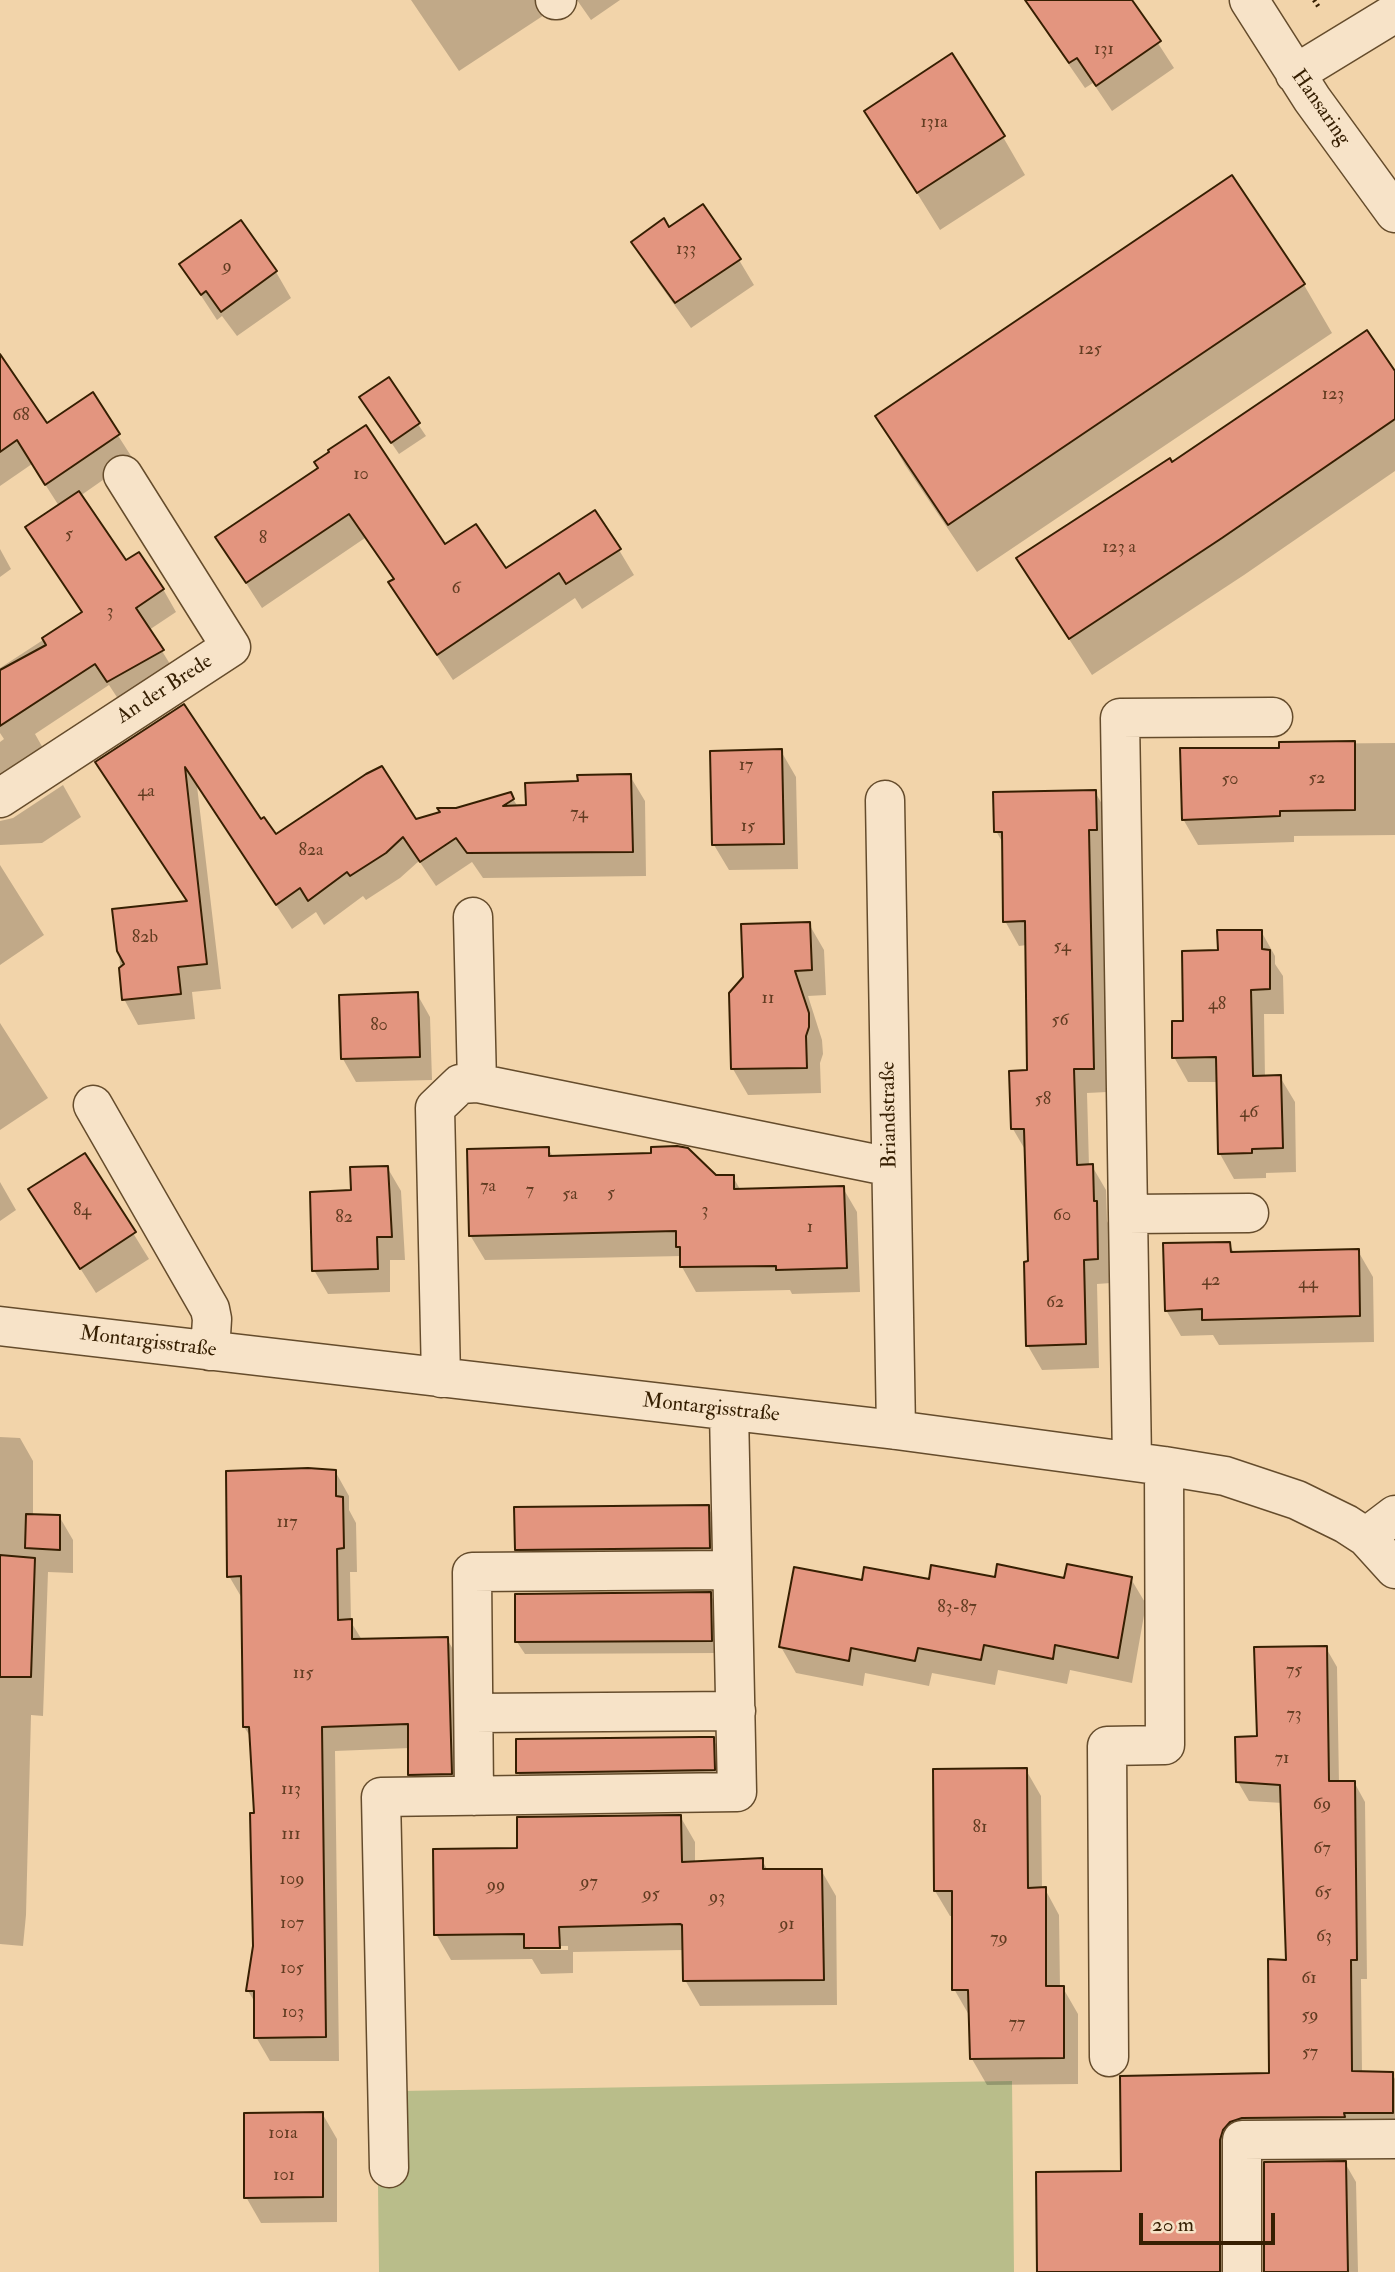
<!DOCTYPE html>
<html>
<head>
<meta charset="utf-8">
<style>
	body { margin:0 }
	#map { position:relative; width:1395px; height:2272px; overflow:hidden; background:#f2d4aa; font-family:"IM FELL Double Pica",serif }
	canvas { display:block }
	.scale { position:absolute; left:1139px; top:2213px; width:136px; height:32px; box-sizing:border-box; border:4px solid #361f02; border-top:0; padding-left:9px; font-size:21px; line-height:24px; white-space:nowrap; color:#361f02; -webkit-text-stroke:5px #f7e3c8; paint-order:stroke }
</style>
</head>
<body>
<div id="map">
<canvas width="1395" height="2272"></canvas>
<div class="scale">20 m</div>
</div>
<script>
const g = document.querySelector('canvas').getContext('2d');
g.lineJoin = 'round';
function fillPath(path, color) {
  g.fillStyle = color;
  g.fill(path, 'evenodd');
}
function strokePath(path, color, width, dash) {
  g.strokeStyle = color;
  g.lineWidth = width;
  g.lineCap = dash ? 'butt' : 'round';
  g.setLineDash(dash || []);
  g.stroke(path);
}
function write(font, color, halo, rows, align = 'center') {
  g.font = font + ' "IM FELL Double Pica",serif';
  g.lineWidth = 6;
  g.setLineDash([]);
  g.textBaseline = 'middle';
  g.strokeStyle = halo;
  g.fillStyle = color;
  for (const [text, x, y, turn = 0] of rows) {
    g.save();
    g.translate(x, y);
    g.rotate((+turn || 0) * Math.PI / 180);
    g.textAlign = isNaN(turn) ? turn : align;
    if (halo) g.strokeText(text, 0, 0);
    g.fillText(text, 0, 0);
    g.restore();
  }
}
fillPath(new Path2D(`
	M1012,2081L1014,2272H379L378,2185L402,2183L399,2091Z`), '#b9bd8a');
fillPath(new Path2D(`
	M411,0H567L459,71Z
	M577,0H620L591,20Z
	M1049,0H1130L1174,68L1112,111L1093,83L1085,88L1049,36L1034,10Z
	M866,111L1003,137L1025,175L940,230Z
	M241,223L276,272L291,298L237,336L222,316L217,320L181,265Z
	M669,230L739,260L754,285L691,328L648,268L633,242Z
	M1304,285L1332,333L977,572L905,465L877,416Z
	M0,358L46,426L92,395L133,459L80,496L125,563L163,589L176,612L149,630L178,677L130,717L109,685L35,734L52,764L0,798V742L4,739L0,733V668L83,614L27,528L59,506L32,464L0,486Z
	M1395,374V471L1244,575L1092,675L1018,559L1172,465Z
	M388,380L426,436L399,454L369,410Z
	M320,469L445,546L505,570L619,550L634,575L582,609L575,598L453,680L405,608L391,583L394,580L365,538L262,608L233,563L218,538Z
	M0,549L11,569L0,577Z
	M184,706L261,822L275,836L415,821L510,794L518,807H528L579,783L630,776L645,801L646,876L483,878L472,862L436,886L419,861L400,878L366,900L363,896L324,925L316,912L292,929L197,786L221,989L192,992L195,1019L138,1025L124,999L114,910L188,902L97,763Z
	M1395,743V835L1294,836V842L1198,845L1183,819L1281,749V744Z
	M781,751L796,777L798,869L729,870L714,845Z
	M63,785L81,817L42,843L0,845V821L13,818Z
	M1095,792L1109,816L1110,853H1102L1107,1092L1087,1093L1089,1166H1092L1106,1190L1107,1221L1110,1227L1111,1283L1097,1284L1099,1368L1042,1370L1028,1346L1030,1263L1027,1153L1013,1129L1028,1072L1027,945L1019,946L1005,921L1004,845L996,831Z
	M0,865L44,935L0,965Z
	M809,924L824,950L826,995L808,996L822,1040L823,1054L820,1063L821,1093L748,1095L733,1069Z
	M1261,931L1275,956V964L1283,976L1284,1014H1264L1265,1078L1280,1077L1295,1102L1296,1172L1266,1173V1178L1234,1179L1220,1154L1218,1082H1188L1174,1057L1185,1022L1219,952Z
	M417,994L430,1017L432,1080L356,1082L343,1059Z
	M0,1023L48,1098L0,1130Z
	M548,1148L553,1157L715,1177H733L741,1191L843,1188L857,1212L860,1292L792,1294L790,1290L696,1292L682,1267V1256L485,1260L470,1235Z
	M85,1155L149,1259L96,1293L46,1215Z
	M387,1167L401,1191L405,1260H390V1292L328,1294L314,1270L353,1192Z
	M0,1182L16,1210L0,1221Z
	M1229,1244L1235,1254L1358,1251L1373,1277L1374,1342L1219,1345L1213,1335L1181,1336L1166,1310Z
	M0,1437L20,1438L33,1461V1516H59L73,1540V1573L48,1572L43,1716L31,1715L26,1915L23,1946L0,1944Z
	M335,1471L349,1496V1510L356,1523L357,1572H350L351,1622L362,1640L447,1639L461,1663L465,1798H424L410,1774V1748L335,1751L339,2061H270L256,2037V2004L248,1991L255,1947L256,1815L252,1739L244,1727L243,1600L229,1576Z
	M708,1507L715,1520L716,1560L524,1562L517,1549Z
	M996,1579H1131L1146,1604L1132,1683L1070,1670L1067,1684L998,1670L995,1685L932,1673L929,1686L865,1673L863,1686L796,1673L781,1647L863,1582Z
	M710,1594L717,1606L718,1653L525,1654L517,1642Z
	M1326,1648L1337,1667L1339,1783L1354,1782L1365,1802L1367,1979H1361L1362,2073H1392L1395,2079V2132L1254,2137L1230,2272H1039L1123,2173L1271,2075L1288,1962L1283,1803L1249,1801L1238,1782L1259,1737Z
	M713,1739L720,1751L721,1783L525,1785L518,1773Z
	M1026,1770L1041,1796L1042,1889H1045L1059,1915L1060,1988H1063L1078,2014V2084L987,2085L972,2059L971,2015H969L954,1989V1916H950L935,1891Z
	M680,1816L695,1842V1863L762,1860L768,1871L821,1870L836,1896L837,2005L700,2006L685,1980L684,1950L573,1952V1973L541,1974L532,1959L451,1960L436,1934L519,1849ZM530,1946H568V1950H530Z
	M322,2113L337,2139V2222L261,2223L246,2197Z
	M1345,2163L1356,2182L1358,2272H1266Z`), '#0003');
const building = new Path2D(`
	M1025,0H1132L1161,41L1096,86L1077,58L1069,63Z
	M952,53L1005,136L917,193L864,111Z
	M1232,175L1305,284L948,525L875,416Z
	M703,204L741,259L675,303L631,242L664,218L669,227Z
	M241,220L277,271L221,312L206,291L201,295L179,264Z
	M1367,330L1395,371V419L1222,538L1069,639L1016,558L1170,458L1172,462Z
	M0,354L47,423L93,392L120,434L45,485L17,440L0,452Z
	M389,377L420,423L391,443L359,397Z
	M366,425L445,544L476,524L506,568L595,510L621,549L566,584L559,573L437,655L388,582L394,579L349,514L246,583L215,537L318,468L314,462L329,452L328,450Z
	M79,491L126,560L139,552L164,589L136,608L164,650L107,682L95,664L0,726V670L46,645L42,638L82,612L25,527Z
	M184,704L261,819L264,817L276,834L366,774L382,766L416,819L440,812L437,808H456L511,792L514,799L503,806L526,805L525,783L578,781L577,775L631,774L633,852L467,853L456,838L420,862L403,837L386,853L350,876L347,872L308,901L300,888L276,905L185,767L207,964L178,967L181,994L122,1000L119,968L124,964L117,951L112,909L187,901L95,762Z
	M1355,741V810L1280,811V816L1182,820L1180,748H1279V742Z
	M782,749L784,844L712,845L710,751Z
	M1096,790L1097,830H1089L1094,1069H1074L1077,1165L1093,1164L1094,1201H1097L1098,1259L1084,1260L1086,1344L1026,1346L1024,1262L1028,1261L1024,1129H1011L1009,1071L1027,1070L1025,921L1003,922L1002,832H994L993,792Z
	M810,922L812,970L795,971L809,1013V1027L806,1036L807,1068L731,1069L729,993L743,977L741,924Z
	M1217,930H1262V949L1270,950V989L1251,990L1253,1076L1281,1075L1283,1148L1252,1149V1153L1218,1154L1216,1057L1172,1058V1021H1183L1182,951L1218,950Z
	M418,992L420,1057L341,1059L339,995Z
	M677,1146L688,1148L716,1175H734V1189L844,1186L847,1268L776,1270V1266L680,1267V1247H676V1231L469,1236L467,1149L549,1147V1156L651,1153V1147Z
	M85,1153L136,1232L80,1269L28,1189Z
	M388,1166L392,1237H377L378,1269L312,1271L310,1192L351,1190L350,1167Z
	M1230,1242L1231,1252L1359,1249L1360,1316L1202,1320V1309L1165,1311L1163,1243Z
	M308,1468L336,1470V1496L343,1497L344,1548L337,1549L338,1620L352,1619V1639L448,1637L452,1774L408,1775V1724L322,1727L326,2037L254,2038V1991H246L253,1946L250,1813H254L249,1727H243L241,1576L227,1577L226,1471Z
	M709,1505L710,1548L515,1550L514,1507Z
	M26,1514L60,1515V1550L25,1548Z
	M0,1555L35,1558L31,1677H0Z
	M997,1564L1064,1578L1067,1564L1132,1577L1118,1658L1055,1645L1053,1659L984,1645L981,1660L918,1648L915,1661L851,1648L849,1661L779,1647L794,1567L862,1580L864,1567L929,1579L931,1565L995,1577Z
	M711,1592L712,1641L515,1642V1594Z
	M1327,1646L1329,1781H1355L1357,1960H1351L1352,2071L1393,2072V2113H1344L1345,2117L1242,2118L1230,2122L1223,2130L1220,2140V2272H1037L1036,2172L1121,2171L1120,2076L1269,2073L1268,1959L1286,1960L1280,1785L1236,1782L1235,1737L1257,1736L1254,1647Z
	M701,1737H714L715,1770L516,1773V1739Z
	M1027,1768L1028,1888L1046,1887V1986H1064V2058L970,2059L968,1990H952V1891H934L933,1769Z
	M681,1815L682,1862L763,1858V1869H822L824,1980L683,1981L682,1925L680,1924L559,1927L560,1948H524V1934L434,1935L433,1849L517,1848V1817Z
	M323,2112V2197L244,2198V2113Z
	M1346,2161L1348,2272H1264V2162Z`);
fillPath(building, '#e3957f');
strokePath(building, '#361f02', 2);
const minor = new Path2D(`
	M555,0H557
	M1249,0L1312,99L1395,213
	M1295,74L1395,13
	M0,798L231,647L123,475
	M885,800L896,1430
	M477,1083L891,1167
	M93,1105L210,1309L212,1319L210,1351
	M1128,1214L1249,1213
	M0,1326L896,1430L1164,1466L1225,1476L1297,1500L1346,1524L1366,1537L1395,1569
	M441,1378L435,1108L460,1084L477,1083L473,917
	M1132,1461L1120,718L1273,717
	M1366,1537L1395,1515
	M474,1713L736,1711
	M474,1796L472,1572L732,1570
	M1109,2057L1107,1746L1165,1745L1164,1466
	M389,2168L381,1797L737,1792L729,1412
	M1242,2272V2140L1395,2139`);
strokePath(minor, '#654c2c', 41);
strokePath(new Path2D(`
	M1314,0L1320,9`), '#361f02', 4.5, [2, 3.5]);
strokePath(minor, '#f7e3c8', 38);
write('18px', '#613c21', null, [
	["131",1104,50],
	["131a",934,123],
	["133",686,250],
	["9",227,267],
	["125",1090,350],
	["123",1333,395],
	["68",21,416],
	["10",361,475],
	["5",69,535],
	["8",263,539],
	["123 a",1119,548],
	["6",456,589],
	["3",110,612],
	["17",746,766],
	["52",1317,779],
	["50",1230,780],
	["4a",146,792],
	["74",579,814],
	["15",748,827],
	["82a",311,851],
	["82b",145,938],
	["54",1062,947],
	["11",768,999],
	["48",1217,1005],
	["56",1060,1021],
	["80",379,1026],
	["58",1043,1100],
	["46",1249,1113],
	["7a",488,1187],
	["7",530,1191],
	["5",611,1194],
	["5a",570,1195],
	["84",82,1211],
	["3",705,1211],
	["60",1062,1216],
	["82",344,1218],
	["1",810,1228],
	["42",1211,1281],
	["44",1308,1284],
	["62",1055,1303],
	["117",287,1523],
	["83-87",957,1608],
	["75",1294,1671],
	["115",303,1674],
	["73",1294,1715],
	["71",1282,1759],
	["113",291,1790],
	["69",1322,1805],
	["81",980,1828],
	["111",291,1835],
	["67",1322,1849],
	["109",292,1880],
	["97",589,1883],
	["99",496,1886],
	["65",1323,1893],
	["95",651,1895],
	["93",717,1898],
	["107",292,1924],
	["91",787,1925],
	["63",1324,1937],
	["79",999,1939],
	["105",292,1969],
	["61",1309,1979],
	["103",293,2013],
	["59",1310,2016],
	["77",1017,2024],
	["57",1310,2053],
	["101a",283,2134],
	["101",284,2176]
]);
write('21px', '#361f02', '#f7e3c8', [
	["Hansaring",1320,108,55],
	["An der Brede",165,690,-33],
	["Briandstraße",890,1115,-91],
	["Montargisstraße",148,1343,7],
	["Montargisstraße",711,1409,6]
]);
</script>
</body>
</html>
